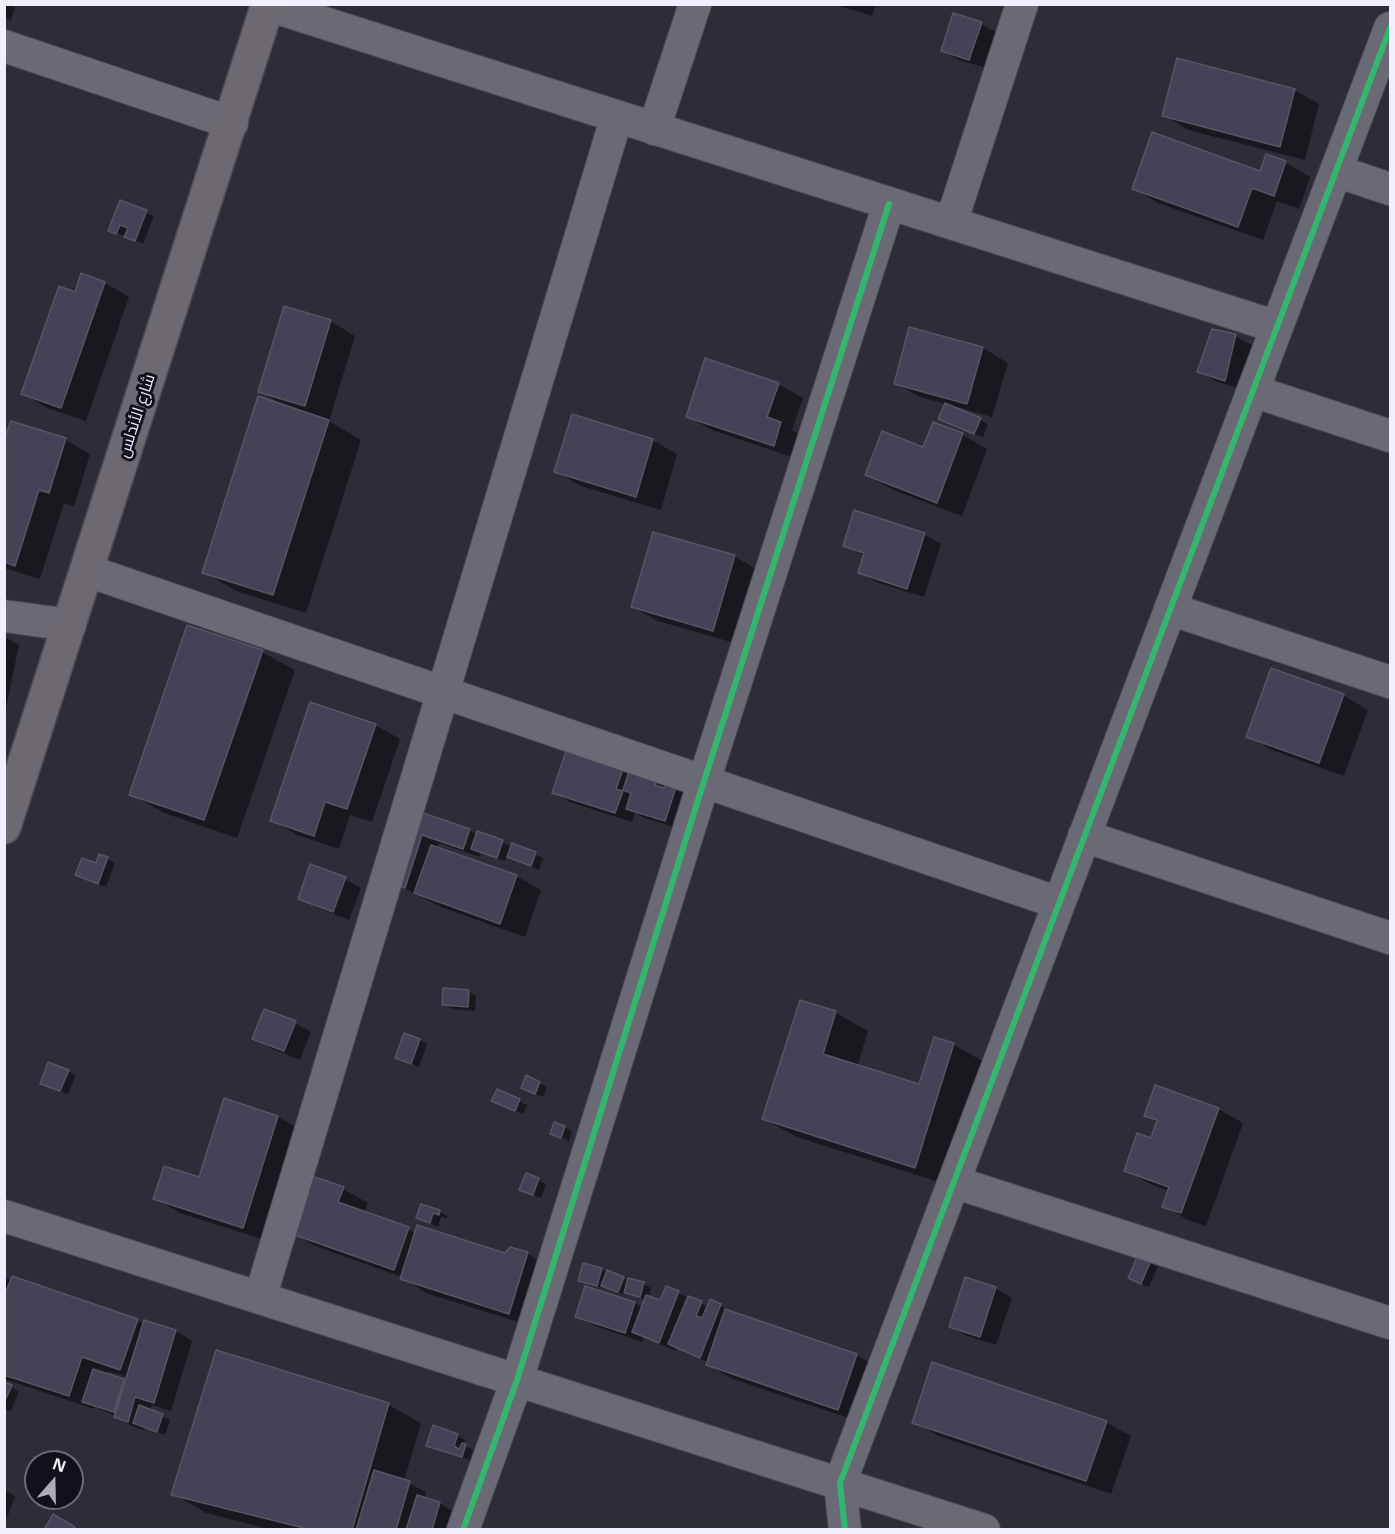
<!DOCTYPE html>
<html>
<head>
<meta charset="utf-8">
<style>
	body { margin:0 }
	#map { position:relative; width:1395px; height:1534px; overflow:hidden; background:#2d2d3a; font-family:"Open Sans",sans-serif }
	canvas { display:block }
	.frame { position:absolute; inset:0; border:6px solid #efeffd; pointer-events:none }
	.north { position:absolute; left:24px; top:1450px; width:60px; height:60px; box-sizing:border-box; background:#11111d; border:2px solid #6a6a77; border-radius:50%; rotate:20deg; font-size:16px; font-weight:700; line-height:24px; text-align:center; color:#efeffd }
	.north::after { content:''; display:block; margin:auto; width:21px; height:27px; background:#ababb9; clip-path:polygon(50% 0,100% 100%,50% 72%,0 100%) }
</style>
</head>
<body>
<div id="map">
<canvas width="1395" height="1534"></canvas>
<div class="frame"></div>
<div class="north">N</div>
</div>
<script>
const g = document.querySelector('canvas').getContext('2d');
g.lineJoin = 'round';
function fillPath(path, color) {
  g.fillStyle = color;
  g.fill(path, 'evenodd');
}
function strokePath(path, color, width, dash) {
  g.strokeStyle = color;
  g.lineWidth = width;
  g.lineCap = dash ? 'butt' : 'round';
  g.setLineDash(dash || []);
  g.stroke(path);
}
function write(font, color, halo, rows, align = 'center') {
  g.font = font + ' "Open Sans",Cairo,sans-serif';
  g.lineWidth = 6;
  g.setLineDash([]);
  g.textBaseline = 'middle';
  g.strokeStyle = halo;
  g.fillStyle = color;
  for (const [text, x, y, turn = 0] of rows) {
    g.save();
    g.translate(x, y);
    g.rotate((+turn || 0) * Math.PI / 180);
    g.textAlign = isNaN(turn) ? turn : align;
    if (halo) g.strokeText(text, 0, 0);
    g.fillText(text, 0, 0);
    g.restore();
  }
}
fillPath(new Path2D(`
	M4,4H16L11,20L4,18Z
	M833,4H876L872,16Z
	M981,24L998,33L986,68L959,60L943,51Z
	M1294,90L1319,104L1305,160L1188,130L1164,115Z
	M1267,156L1286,163L1310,177L1299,209L1277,201L1263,240L1158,203L1133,188L1260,173Z
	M121,202L154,216L143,244L110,230Z
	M105,283L129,297L86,421L47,408L23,393L75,294Z
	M330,321L355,336L329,421L361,440L306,613L236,591L204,572L282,404L260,391Z
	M910,328L983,348L1008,363L992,417L957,407L956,409L988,424L983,437L947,423L946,404L920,397L895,383Z
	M1235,336L1252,345L1242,389L1215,381L1199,371Z
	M778,384L803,398L792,430L805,437L798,459L712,430L687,416Z
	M934,424L963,435L987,449L962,516L891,489L867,475L924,449Z
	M65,440L90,454L74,506L64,503L40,579L4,568V443Z
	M652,440L677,454L661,510L581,486L556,471Z
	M855,512L925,535L941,544L924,597L876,582L860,572L865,556L845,545Z
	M734,556L759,571L738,644L658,621L633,607Z
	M4,637L19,645L4,718Z
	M262,652L295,670L237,838L164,813L131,794Z
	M1272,669L1343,695L1368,710L1344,776L1272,750L1248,736Z
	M375,725L400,739L372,822L350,815L339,849L297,835L272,820Z
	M622,771L629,775L659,773L693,792L681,829L644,818L635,812L632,822L570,802L554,792Z
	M424,815L469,830L477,835L502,842L512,847L513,845L543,858L539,870L507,856L505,861L481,853L480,857L439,843L437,848L516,876L541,890L525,937L441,907L400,886Z
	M100,856L115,863L106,887L85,879L97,865Z
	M345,879L361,888L349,920L316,907L299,898Z
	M469,991L476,996L475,1011L452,1009L444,1004Z
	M801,1002L836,1013L868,1031L857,1067L920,1086L935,1039L954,1045L986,1063L948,1185L797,1137L764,1119Z
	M295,1023L311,1032L300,1060L271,1048L254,1038Z
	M420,1040L427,1044L419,1067L397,1058Z
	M68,1071L76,1075L68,1094L42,1083Z
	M539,1083L547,1087L543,1097L523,1088Z
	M497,1091L527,1105L523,1114L501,1105Z
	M225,1100L278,1117L303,1131L268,1241L180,1213L155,1198L200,1179Z
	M1218,1109L1243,1123L1206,1226L1188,1220L1164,1206L1169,1191L1150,1184L1126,1170L1152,1140L1158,1123L1146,1115Z
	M564,1127L572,1131L569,1141L552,1133Z
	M527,1175L546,1184L541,1198L529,1193Z
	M343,1189L368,1203L364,1213L416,1233L506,1255L510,1248L528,1254L552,1268L534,1327L426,1293L402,1277L315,1246L291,1232Z
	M422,1205L440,1212L447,1216V1218L441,1217L438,1227L426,1222L418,1218Z
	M1150,1262L1158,1266L1149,1287L1137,1282Z
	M601,1269L629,1281L643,1284L651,1288L649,1298L661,1302L667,1288L709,1307L711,1301L737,1315L856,1355L881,1369L863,1423L733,1379L708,1365L709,1363L677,1348L676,1351L644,1337L642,1342L593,1325L577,1316L586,1288L635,1303L643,1308L646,1300L627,1293L626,1295L605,1287V1289L587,1284L580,1280Z
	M4,1278L137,1320L144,1324L145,1322L176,1331L192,1341L171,1411L152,1405L150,1411L170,1420L165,1435L145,1428L144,1430L132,1426L116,1416L95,1407L94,1409L4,1379ZM107,1371L128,1377L126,1382L106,1375Z
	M995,1288L1012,1298L996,1345L967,1336L950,1326Z
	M217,1352L389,1405L421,1423L404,1481L426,1492L424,1498L440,1503L456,1513L451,1530H272L206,1513L173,1494Z
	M4,1384L19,1391L11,1411L4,1409Z
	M914,1422H1106L1131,1436L1111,1494L939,1436Z
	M457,1435L465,1440L463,1445L473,1450L470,1460L436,1449L428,1445Z
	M4,1490L15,1496L4,1526Z`), '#0007');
const building = new Path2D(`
	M953,13L982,22L969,60L941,51Z
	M1177,58L1295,89L1280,147L1162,116Z
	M1152,132L1260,171L1266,154L1286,161L1274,196L1252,188L1238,227L1132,189Z
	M120,200L147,210L135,241L124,237L128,228L120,225L116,234L108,231Z
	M81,273L105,282L61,408L21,394L59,286L75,292Z
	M284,306L331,320L305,406L258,392Z
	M909,327L983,347L967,404L894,384Z
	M1212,329L1236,334L1225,381L1197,372Z
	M705,358L779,383L767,417L781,422L774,446L686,417Z
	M258,396L329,420L273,595L202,573Z
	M945,403L981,418L974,434L938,419Z
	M572,414L653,439L636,497L554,472Z
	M11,421L66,438L49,493L39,490L15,566L4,562V439Z
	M933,422L963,433L937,503L865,475L882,431L923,447Z
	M854,510L925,533L907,589L858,573L864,553L843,546Z
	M653,532L735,555L713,631L631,607Z
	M187,625L263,650L204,820L129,795Z
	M1271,668L1344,694L1319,763L1246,737Z
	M310,702L376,724L347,809L325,802L314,836L270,821Z
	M566,751L623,769L616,789L623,791L615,813L552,793Z
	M632,762L660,772L655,785L664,788L667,777L678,781L665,821L626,809L631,793L623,790Z
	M423,813L470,829L463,849L422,835L405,888L399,886Z
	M477,831L503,840L497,858L471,849Z
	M512,843L536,852L531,866L507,857Z
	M431,845L517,875L500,924L414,893Z
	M99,854L108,857L98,884L75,875L82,858L96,863Z
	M310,864L346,877L333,912L298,899Z
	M443,988L469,990L468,1007L442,1005Z
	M800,1000L836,1011L823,1054L919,1084L934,1037L954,1043L915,1168L762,1119Z
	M264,1009L296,1021L284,1051L252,1039Z
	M404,1033L420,1039L411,1064L395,1058Z
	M48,1062L69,1070L60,1091L40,1084Z
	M526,1075L540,1082L535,1094L521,1088Z
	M1155,1085L1219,1108L1181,1213L1162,1207L1169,1187L1124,1171L1137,1133L1151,1138L1157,1120L1144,1116Z
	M497,1089L520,1099L515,1111L491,1101Z
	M224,1098L278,1116L243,1228L153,1199L164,1166L199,1177Z
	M554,1122L565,1126L561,1138L550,1134Z
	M526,1173L539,1178L533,1195L519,1190Z
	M309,1175L344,1187L338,1202L409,1227L394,1270L289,1233Z
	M421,1204L440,1210L439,1215L433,1213L430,1223L416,1218Z
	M417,1225L505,1253L510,1247L528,1252L509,1314L400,1279Z
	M1138,1255L1151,1260L1141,1284L1128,1278Z
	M583,1263L602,1268L597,1286L578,1281Z
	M607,1270L624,1277L618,1292L601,1286Z
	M12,1276L138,1319L120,1370L82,1357L69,1396L4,1375V1297Z
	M965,1277L996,1287L980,1337L949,1327Z
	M628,1278L644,1282L640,1297L624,1293Z
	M585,1286L635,1302L625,1333L575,1317Z
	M666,1286L679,1291L659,1343L632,1332L646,1295L660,1300Z
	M688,1296L702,1301L696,1316L702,1318L710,1299L721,1304L700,1358L668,1344Z
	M725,1309L857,1354L838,1410L706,1365Z
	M144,1320L176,1330L154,1403L135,1397L128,1422L114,1417Z
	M216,1350L389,1403L352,1530H312L171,1495Z
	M932,1362L1107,1421L1086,1481L912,1423Z
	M93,1369L124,1379L114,1412L82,1402Z
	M4,1382L12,1385L4,1403Z
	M139,1405L163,1414L157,1432L133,1423Z
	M433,1425L458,1434L454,1446L459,1449L462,1443L466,1444L462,1457L426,1446Z
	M374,1470L410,1481L396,1530H356Z
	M417,1495L440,1502L432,1530H406Z
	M53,1514L75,1527L73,1530H44Z`);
fillPath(building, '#444257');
strokePath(building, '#565662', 1.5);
const minor = new Path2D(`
	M268,5L1277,327
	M4,46L232,123
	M654,129L695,4
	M1336,171L1390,189
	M951,223L1022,4
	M1253,391L1390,436
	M88,571L1059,903
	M1170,609L1390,682
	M4,616L70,625
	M1084,836L1390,938
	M954,1182L1390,1323
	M4,1216L984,1530
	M260,1298L617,116
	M463,1530L517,1380L704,781L889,204
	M845,1530L840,1483L1390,28`);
const major = new Path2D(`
	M4,827L268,4`);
strokePath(minor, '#4a4955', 34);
strokePath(major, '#4a4955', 36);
strokePath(minor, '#6a6a76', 32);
strokePath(major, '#6e6970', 33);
strokePath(new Path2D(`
	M463,1530L517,1380L704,781L889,204
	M845,1530L840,1483L1390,28`), '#33b770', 6);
write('16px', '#efeffd', '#11111d', [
	["شارع الأندلس",137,416,-72]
]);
</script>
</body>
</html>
